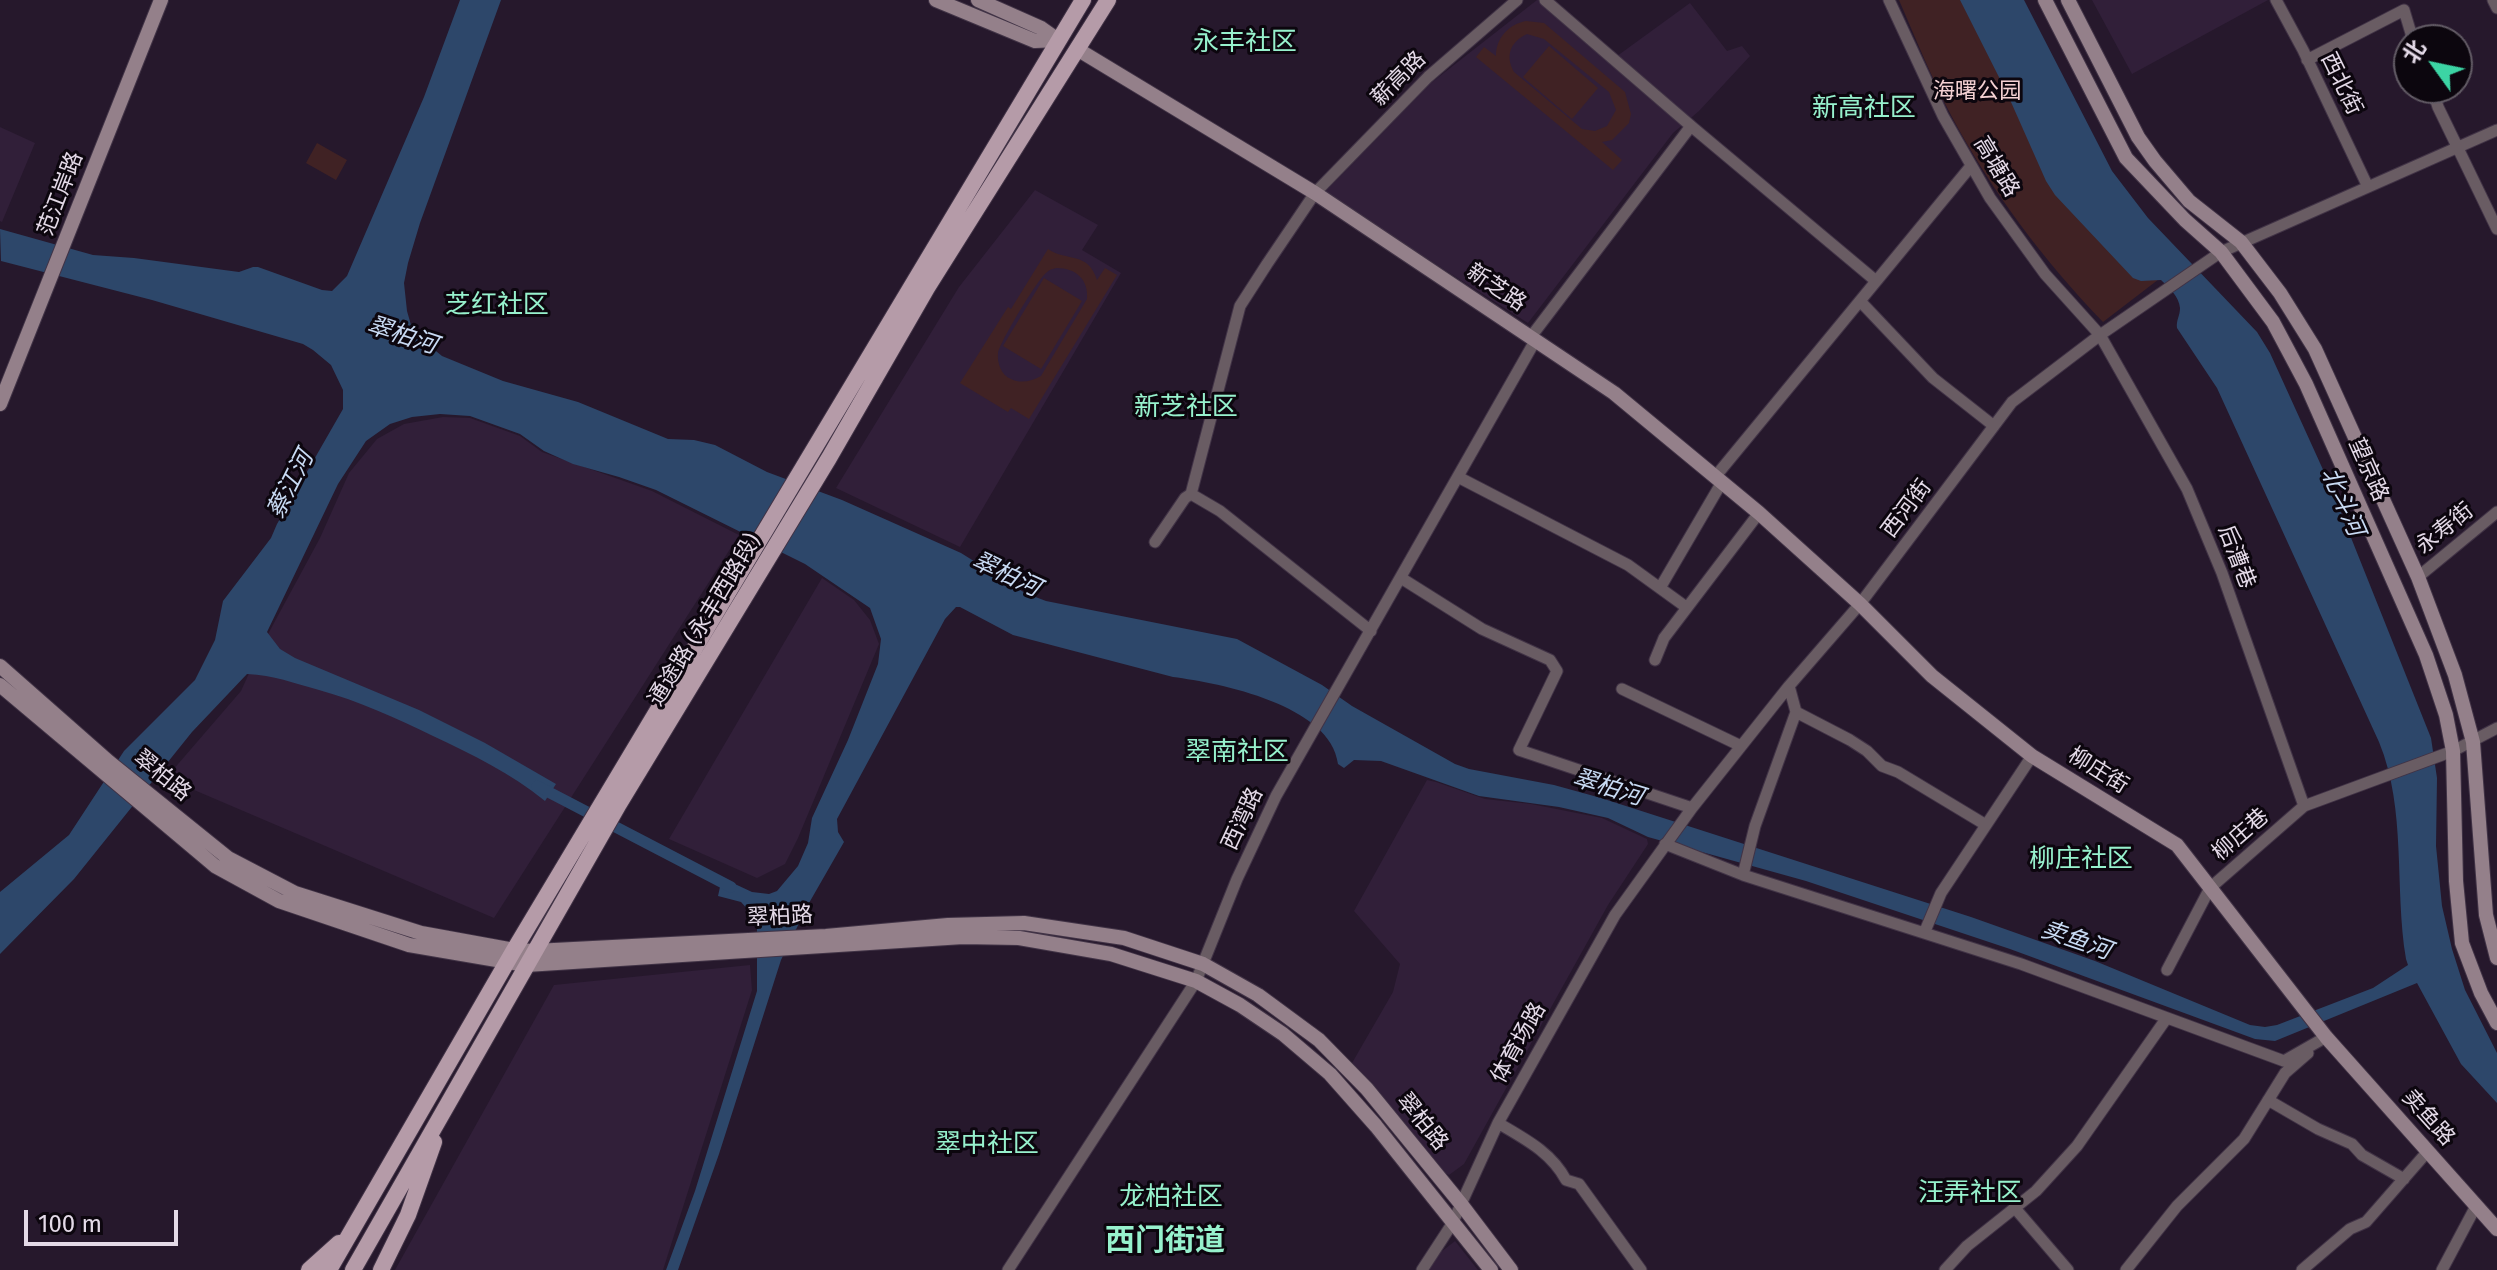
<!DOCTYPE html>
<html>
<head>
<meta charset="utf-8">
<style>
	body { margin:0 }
	#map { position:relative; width:2497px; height:1270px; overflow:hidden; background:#26182c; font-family:"Fira Sans","Noto Sans SC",sans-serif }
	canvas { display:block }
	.north { position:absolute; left:2393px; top:24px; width:80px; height:80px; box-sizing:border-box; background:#0c060e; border:2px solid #625b65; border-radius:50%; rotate:303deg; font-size:22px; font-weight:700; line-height:32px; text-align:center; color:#e4dae8 }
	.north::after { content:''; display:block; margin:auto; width:28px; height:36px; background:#3cd4a4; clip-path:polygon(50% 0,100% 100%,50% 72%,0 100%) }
	.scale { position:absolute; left:24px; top:1210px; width:154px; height:36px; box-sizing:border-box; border:4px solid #e4dae8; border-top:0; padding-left:10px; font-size:24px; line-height:28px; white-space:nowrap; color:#e4dae8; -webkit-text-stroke:6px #0c060e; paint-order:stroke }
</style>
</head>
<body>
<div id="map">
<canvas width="2497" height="1270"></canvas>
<div class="north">北</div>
<div class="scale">100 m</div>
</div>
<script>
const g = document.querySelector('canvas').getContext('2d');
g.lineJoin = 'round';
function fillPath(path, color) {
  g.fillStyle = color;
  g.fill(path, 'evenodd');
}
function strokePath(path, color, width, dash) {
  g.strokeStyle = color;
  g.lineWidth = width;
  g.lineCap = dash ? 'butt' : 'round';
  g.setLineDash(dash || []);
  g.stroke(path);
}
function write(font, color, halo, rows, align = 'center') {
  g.font = font + ' "Fira Sans","Noto Sans SC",sans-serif';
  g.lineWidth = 6;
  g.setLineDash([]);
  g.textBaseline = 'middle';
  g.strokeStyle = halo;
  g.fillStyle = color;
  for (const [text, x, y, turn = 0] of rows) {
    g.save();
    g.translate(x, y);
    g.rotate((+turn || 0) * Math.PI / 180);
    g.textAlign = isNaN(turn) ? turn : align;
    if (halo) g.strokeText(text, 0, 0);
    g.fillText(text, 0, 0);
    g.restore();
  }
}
fillPath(new Path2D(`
	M1537,0H1542L1613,59L1690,3L1727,51L1742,46L1750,56L1699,111L1673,133L1528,323L1324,193L1431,83Z
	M2092,0H2268L2132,74Z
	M0,127L35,143L2,222L0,221Z
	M1035,190L1098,225L1082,250L1121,273L960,547L836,488L959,287Z
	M443,417L470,418L520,436L542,452L652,491L739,535L494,918L166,778L241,691L261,647L320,538L349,473L377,439L404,424Z
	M822,578L854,600L870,620L879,644L798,838L785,864L757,878L669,839Z
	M1427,780L1436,782L1485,799L1531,804L1602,818L1647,839L1648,844L1608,905L1464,1164L1449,1175L1439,1170L1352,1063L1393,992L1400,964L1354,911Z
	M750,965L752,990L663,1270H395L554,985Z
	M1455,1241L1478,1270H1429L1441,1252Z`), '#311f39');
fillPath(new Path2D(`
	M1899,0H1965L2163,276L2103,322C2044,261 1992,192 1952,117C1932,79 1916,39 1899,0Z
	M1526,21L1544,23L1625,92L1631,114L1629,123L1612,140L1602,142L1622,160L1613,170L1476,57L1484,47L1496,56C1496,38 1509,24 1526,21ZM1527,34L1544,39L1609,92L1616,110L1607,126L1595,131L1582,129L1514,72C1505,56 1510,42 1527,34Z
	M1549,46L1598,88L1572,119L1523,77Z
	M317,143L347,160L336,180L306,163Z
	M1048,249C1067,262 1088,251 1097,280L1105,268L1117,275L1029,419L1011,408L1008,412L960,383L1008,307L1011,309ZM1057,268C1076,268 1089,280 1087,299L1041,376C1032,381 1021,384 1011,379C1001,375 997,363 998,353C1000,342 1037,280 1046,273C1050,269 1052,269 1057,268Z
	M1044,278L1082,301L1041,369L1003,346Z`), '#402224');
fillPath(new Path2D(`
	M460,0H501L420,223L408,263L404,283L407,311L411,325L420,338L442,356L503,381L578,402L668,439L694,440L715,445L767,472L842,500L961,553L1025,593L1046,601L1237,639L1322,685L1352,706L1455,764L1469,769L1554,785L1601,798L1971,917L2095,961L2250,1025L2265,1027L2277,1025L2373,988L2408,965L2406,959C2394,887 2407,810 2379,742L2217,388L2177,328C2176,320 2180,316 2180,308C2179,296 2169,288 2161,280L2141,281L2133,278L2055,195L2046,181L2007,93L1960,0H2024L2112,171L2148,218L2257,332L2270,353L2330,485L2431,738L2437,778L2436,846L2442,906L2452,949L2465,990L2497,1053V1103L2461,1064L2417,983L2275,1041L2255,1039L2010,949L1806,881L1648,837L1608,818L1559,807L1479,796L1381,761L1354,760L1344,768L1338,764C1331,705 1220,683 1173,677L1013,635L960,607H956L945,619L837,819L838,832L844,842L809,903L781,960L719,1154L678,1270H666L695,1191L757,991V920L741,902L718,896L722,878L752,892L769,894L777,891L798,866L808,843L812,818L848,740L878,664L881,639L870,608L805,564L656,490L619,477L573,464L544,451L520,434L470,416L440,414L412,417L390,424L366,441L338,484L267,632L280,649L295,658L419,710L485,743L556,784L545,801C511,773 473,755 433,736C396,718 359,701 319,690C293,683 274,675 247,674L192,732L74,879L0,954V892L69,835L124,751L195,680L215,640L223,601L271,538L277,524L343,409V390L331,365L313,350L303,344L152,300L1,261L0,229L93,255L134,258L239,272L253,267H258L322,290L332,291L347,276L424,97Z`), '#2d476a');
strokePath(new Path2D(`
	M537,786L731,887`), '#2d476a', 11);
const street = new Path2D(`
	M1889,0L1943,116L1990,198L2045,274L2100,335L2187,489L2222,573L2304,806
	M2276,0L2303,50L2368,187
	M2493,0L2497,8
	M2307,60L2404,10L2413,40
	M2432,88L2438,107L2497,229
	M1691,126L1876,281
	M1860,301L1933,378L1994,426
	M1530,338L1691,126L1545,0
	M1458,477L1628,565L1686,607
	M1715,477L1971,166
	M1191,494L1220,511L1371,631
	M1155,542L1185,498L1191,494L1240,306L1267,264L1315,193L1428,77L1517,0
	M2418,577L2497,512
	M1401,578L1482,629L1550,660L1557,671L1519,750L1692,808
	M1660,588L1722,482
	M1655,660L1664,638L1759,513
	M1622,689L1741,746
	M1796,712L1850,740L1867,751L1882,766L1898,772L1986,825
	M1665,844L1743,875L2021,964L2284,1061L2326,1037
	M1743,875L1755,826L1796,712L1789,686
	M1925,931L1941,893L2032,756
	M2167,970L2210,888L2304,806L2453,751L2497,728
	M2268,1100L2318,1129L2352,1144L2362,1155L2404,1179
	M1498,1123C1525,1139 1551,1152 1566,1180L1579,1184L1641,1270
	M2014,1207L2068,1270
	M1008,1270L1196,981L1237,879L1276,796L1535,341
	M1422,1270L1452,1224L1498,1123L1615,915L1692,808L1789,686L1860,604L2012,402L2100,335L2221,252L2497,130
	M1945,1270L1967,1246L2036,1191L2077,1146L2166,1019
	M2126,1270L2177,1206L2244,1139L2285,1073L2308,1053
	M2302,1270L2350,1229L2366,1222L2428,1151
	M2442,1270L2476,1206`);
const secondary = new Path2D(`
	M936,0L1035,41L1058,40
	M978,0L1041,28L1058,40
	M2045,0L2126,158L2185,220L2221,252L2273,322L2306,384L2426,655L2446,715L2453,751L2456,881L2462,943L2481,993L2497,1023
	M2068,0L2138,137L2155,161L2189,201L2241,242L2280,293L2315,349L2418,577L2455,675L2473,742L2486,915L2497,958
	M1077,49L1315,193L1614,393L1759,513L1860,604L1932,676L2032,756L2177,845L2326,1037L2497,1229
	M0,404L161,0
	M0,666L109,762L228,858L295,893L421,933L514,950L535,951L826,936L948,925L1024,923L1124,938L1203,964L1258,995L1319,1040L1367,1089L1461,1204L1511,1270
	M0,685L215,866L279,901L409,945L526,965L963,937L1019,938L1111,954L1196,981L1240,1005L1283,1034L1330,1074L1376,1126L1491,1270`);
const primary = new Path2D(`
	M309,1270L339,1243
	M329,1270L514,950L1083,0
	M353,1270L619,804L829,458L927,288L1108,0
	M381,1270L408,1215L434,1142`);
strokePath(street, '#413346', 13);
strokePath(secondary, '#413346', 16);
strokePath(primary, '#413346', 18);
strokePath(street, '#695c63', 11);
strokePath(secondary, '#94808a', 14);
strokePath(primary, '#b59ba8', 16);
write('22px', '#e4dae8', '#0c060e', [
	["薪高路",1399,79,-45],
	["西北街",2341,84,64],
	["高塘路",1996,167,59],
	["范江岸路",61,194,-69],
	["新芝路",1496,288,34],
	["望京路",2368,470,66],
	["西河街",1907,509,-53],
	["永寿街",2445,529,-39],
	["后漕巷",2236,557,69],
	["通途路 (永丰西路段)",705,620,-59],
	["柳庄街",2098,771,32],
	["翠柏路",162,776,39],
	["西湾路",1243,819,-65],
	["柳庄巷",2241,835,-41],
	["翠柏路",780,917,-3],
	["体育场路",1519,1043,-61],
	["卖鱼路",2428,1118,48],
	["翠柏路",1422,1122,51]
]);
write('22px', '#f4d1d3', '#0c060e', [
	["海曙公园",1977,92]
]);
write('italic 24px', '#c8daf3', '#0c060e', [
	["翠柏河",402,336,18],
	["蔡江河",291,485,-63],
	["北斗河",2342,502,66],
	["翠柏河",1006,575,25],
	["翠柏河",1608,788,17],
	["卖鱼河",2076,941,19]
]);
write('26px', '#97f1cd', '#0c060e', [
	["永丰社区",1245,43],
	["新高社区",1864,109],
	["芝红社区",497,306],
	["新芝社区",1186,408],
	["翠南社区",1237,753],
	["柳庄社区",2081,860],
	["翠中社区",987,1145],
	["汪弄社区",1970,1194],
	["龙柏社区",1171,1198]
]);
write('bold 30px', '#97f1cd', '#0c060e', [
	["西门街道",1165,1242]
]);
</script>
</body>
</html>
